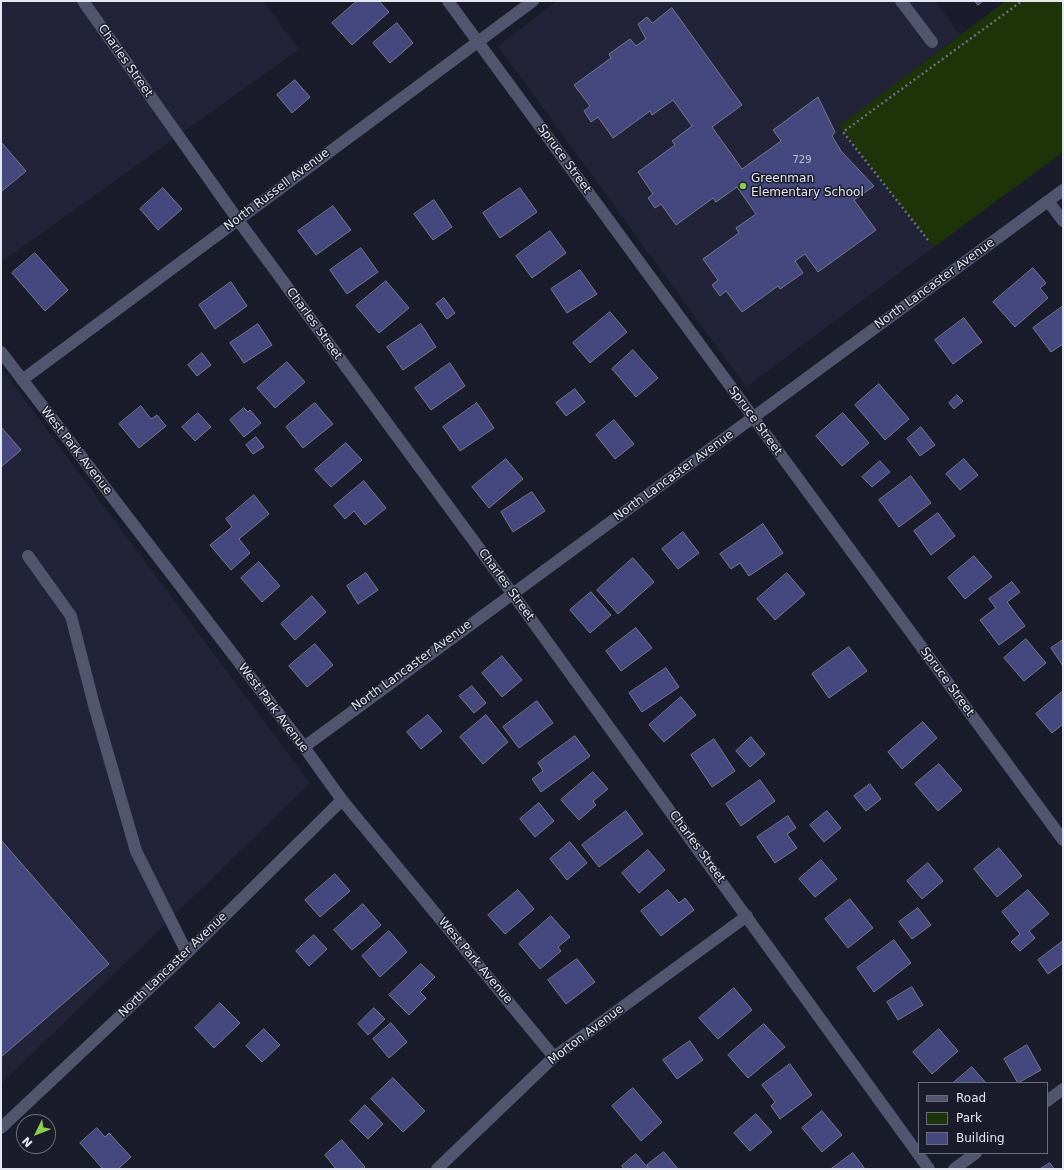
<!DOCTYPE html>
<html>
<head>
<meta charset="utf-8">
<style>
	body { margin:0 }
	#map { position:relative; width:1064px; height:1170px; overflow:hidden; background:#1b1c2b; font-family:"DejaVu Sans",sans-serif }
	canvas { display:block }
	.frame { position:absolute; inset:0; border:2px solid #e5e7f1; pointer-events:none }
	.legend { position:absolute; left:918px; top:1082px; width:130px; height:72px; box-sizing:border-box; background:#1b1c2b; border:1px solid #6c6d7a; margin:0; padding:5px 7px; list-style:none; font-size:12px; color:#e5e7f1 }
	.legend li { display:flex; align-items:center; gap:8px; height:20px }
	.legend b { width:20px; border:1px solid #6c6d7a }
	.north { position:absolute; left:16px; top:1114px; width:40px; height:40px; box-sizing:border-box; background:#1b1c2b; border:1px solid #6c6d7a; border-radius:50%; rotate:227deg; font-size:11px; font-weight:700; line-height:16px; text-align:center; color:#e5e7f1 }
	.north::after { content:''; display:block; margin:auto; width:14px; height:18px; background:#88cf49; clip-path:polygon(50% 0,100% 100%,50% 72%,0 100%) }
</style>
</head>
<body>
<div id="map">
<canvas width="1064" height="1170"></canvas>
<div class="frame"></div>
<ul class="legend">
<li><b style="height:5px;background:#52556e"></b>Road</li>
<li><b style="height:11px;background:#1d3308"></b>Park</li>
<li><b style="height:11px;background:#45487e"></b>Building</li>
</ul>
<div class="north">N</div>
</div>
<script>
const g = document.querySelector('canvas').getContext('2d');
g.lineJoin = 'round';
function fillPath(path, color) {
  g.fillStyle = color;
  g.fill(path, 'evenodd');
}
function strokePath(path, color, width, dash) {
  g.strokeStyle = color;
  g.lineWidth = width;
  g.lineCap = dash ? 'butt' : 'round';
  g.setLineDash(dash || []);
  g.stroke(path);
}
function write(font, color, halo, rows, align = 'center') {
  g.font = font + ' "DejaVu Sans",sans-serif';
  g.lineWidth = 3;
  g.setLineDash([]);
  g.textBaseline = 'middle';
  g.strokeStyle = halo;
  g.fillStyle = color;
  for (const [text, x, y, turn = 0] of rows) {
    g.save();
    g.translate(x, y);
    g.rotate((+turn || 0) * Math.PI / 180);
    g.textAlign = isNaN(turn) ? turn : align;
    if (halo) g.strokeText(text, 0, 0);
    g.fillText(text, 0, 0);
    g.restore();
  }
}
fillPath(new Path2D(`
	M1,1H263L299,49L1,262Z
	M557,1H935L960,35L839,127L934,247L746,387L498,46Z
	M1,368L310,783L1,1084Z`), '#222338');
fillPath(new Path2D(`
	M1006,1H1063V152L934,247L839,126Z`), '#1d3308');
const building = new Path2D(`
	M357,1H379L389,12L352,45L332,23Z
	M975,1H983L978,5Z
	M672,8L742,105L712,127L742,169L781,141L773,130L818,97L835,132L832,136L841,151L874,186L854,200L876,230L818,272L805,254L795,261L803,273L780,289L778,286L742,312L726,291L720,296L712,285L718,280L703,259L739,233L736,228L756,214L737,187L716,202L713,198L676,225L661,204L655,208L648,198L653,194L638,172L675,145L672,141L692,126L673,100L652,115L650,111L613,138L598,117L591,122L584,111L590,106L574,85L611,58L609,54L630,39L636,46L646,39L638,24L647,17L652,23Z
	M397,23L413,43L390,63L373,43Z
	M295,80L310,97L292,113L277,95Z
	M1,142L26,171L2,191L1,189Z
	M163,188L182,209L158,230L140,209Z
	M520,188L537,212L500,238L483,213Z
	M434,200L452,227L433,240L414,214Z
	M333,206L351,230L316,255L298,231Z
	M550,231L566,253L532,278L516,256Z
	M361,248L378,272L347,294L330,270Z
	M35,253L68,290L45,311L12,273Z
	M1033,268L1046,283L1040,288L1048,298L1015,327L993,302Z
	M580,270L597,294L567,313L551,289Z
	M386,281L409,308L379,333L356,306Z
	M231,282L247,306L215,329L199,305Z
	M444,298L455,313L447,319L436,304Z
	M1063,306V344L1051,352L1033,328Z
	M610,312L627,332L590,363L573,343Z
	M964,318L982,342L953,364L935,340Z
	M258,324L272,345L244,363L230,343Z
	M421,324L436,347L403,370L387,347Z
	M633,350L658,378L636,397L612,369Z
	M202,353L211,365L197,376L188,365Z
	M287,362L305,382L275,408L257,388Z
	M450,363L465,386L431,410L415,388Z
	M879,384L909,419L885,440L855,405Z
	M575,389L585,402L566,416L556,403Z
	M957,395L963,401L954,409L949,403Z
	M315,403L333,424L303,448L286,427Z
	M477,403L494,428L460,451L443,427Z
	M141,406L151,419L157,415L166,426L139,448L119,424Z
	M244,408L248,412L250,410L261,423L244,437L230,420Z
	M198,413L211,427L195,441L182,427Z
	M843,413L869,443L842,466L816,436Z
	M614,420L634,444L615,459L596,435Z
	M1,427L21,450L1,467Z
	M921,427L935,445L920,456L907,439Z
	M256,437L264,447L253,454L246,445Z
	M346,443L362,460L331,487L315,470Z
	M506,459L523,479L489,508L472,487Z
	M964,459L978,475L960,490L946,474Z
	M880,461L890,472L872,487L862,477Z
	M911,476L931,503L899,527L879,500Z
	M364,481L386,508L365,525L354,511L345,519L334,506Z
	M532,492L545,511L513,532L501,512Z
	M254,495L269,514L239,539L250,553L231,570L210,545L232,527L226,519Z
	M938,513L955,536L931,555L914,531Z
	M763,524L783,553L749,576L740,563L731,569L720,554Z
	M683,532L699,553L678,569L662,549Z
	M974,556L992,577L965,599L948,578Z
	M633,558L654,582L618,614L597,590Z
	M259,562L280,586L262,602L241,578Z
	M366,573L378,590L358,604L347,586Z
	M787,573L805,594L775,620L757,599Z
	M1012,582L1020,592L1007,602L1025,626L999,645L980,620L996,608L989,599Z
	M591,592L611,615L590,633L570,610Z
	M312,596L326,612L295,640L281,624Z
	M636,628L652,648L621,671L606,651Z
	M1026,639L1046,663L1024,681L1004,658Z
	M1063,640V666L1051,648Z
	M315,644L333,665L307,687L289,666Z
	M849,647L867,671L829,698L812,674Z
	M502,656L522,680L502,697L482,673Z
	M666,668L679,687L642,712L629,693Z
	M472,686L486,703L474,713L459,696Z
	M1063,691V724L1052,733L1036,714Z
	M681,697L696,715L664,742L649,725Z
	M537,701L553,723L519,748L503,727Z
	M428,715L442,731L421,749L407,732Z
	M486,715L508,742L483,764L460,737Z
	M923,722L937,738L902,769L888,752Z
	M575,736L590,756L541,792L532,779L543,771L538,763Z
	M751,737L765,754L750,767L736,751Z
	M714,739L735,771L712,787L691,755Z
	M939,764L962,790L938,811L915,784Z
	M593,772L608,789L593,801L596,805L579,820L561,800Z
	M760,780L775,801L741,826L726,804Z
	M870,784L881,799L866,811L854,796Z
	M539,803L554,821L535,837L520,819Z
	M626,811L643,834L599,867L582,845Z
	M827,811L841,828L824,842L810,825Z
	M788,816L796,828L787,834L797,848L775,863L757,837Z
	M1,840L109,964L1,1057Z
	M570,842L587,863L567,880L550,859Z
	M999,848L1022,876L997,897L974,869Z
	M648,850L665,870L639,893L622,873Z
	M821,860L837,879L815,897L799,879Z
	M928,863L943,881L922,899L907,881Z
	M335,874L350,891L320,917L305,900Z
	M518,890L534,909L505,934L488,915Z
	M668,890L679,903L685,898L694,910L661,936L641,911Z
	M1028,890L1049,914L1029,931L1035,938L1020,951L1011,942L1020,934L1002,912Z
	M850,899L873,928L848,948L825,919Z
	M363,904L381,925L352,950L334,930Z
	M918,908L931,925L912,939L899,922Z
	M551,916L570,937L558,947L561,951L540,969L519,944Z
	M389,931L407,952L380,977L362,956Z
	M314,935L327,949L309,966L296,951Z
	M894,940L911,963L874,992L857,968Z
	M1063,941V963L1048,974L1038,960Z
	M577,959L595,982L566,1004L548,980Z
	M421,964L435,977L420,992L426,998L409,1015L389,995Z
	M912,987L923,1005L898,1020L887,1002Z
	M734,988L752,1010L718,1039L699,1018Z
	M220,1003L240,1023L214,1048L195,1028Z
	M374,1008L385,1019L368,1035L358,1024Z
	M391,1023L407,1042L389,1058L373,1039Z
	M764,1024L785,1047L748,1078L728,1055Z
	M264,1029L280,1045L262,1062L246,1046Z
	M939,1029L958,1051L932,1074L913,1052Z
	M690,1041L703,1060L677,1079L663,1060Z
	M1027,1045L1041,1070L1018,1083L1004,1059Z
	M790,1064L812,1095L780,1119L771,1106L775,1102L762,1085Z
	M972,1067L986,1083H953Z
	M393,1078L425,1111L403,1132L371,1099Z
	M633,1088L662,1122L641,1141L612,1106Z
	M365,1105L383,1124L368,1139L350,1121Z
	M822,1111L842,1135L822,1152L802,1128Z
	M756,1114L772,1132L750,1151L734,1133Z
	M97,1128L105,1137L109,1133L131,1157L118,1169H103L80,1143Z
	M342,1140L365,1167L363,1169H336L325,1155Z
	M664,1152L678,1169H650L647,1165Z
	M853,1153L865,1169H831Z
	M636,1154L649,1169H624L622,1166Z
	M1050,1163L1054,1169H1040Z`);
fillPath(building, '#45487e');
strokePath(building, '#76788b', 1);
strokePath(new Path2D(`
	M928,240L843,132L1022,1`), '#6e707d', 2.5, [2, 3]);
strokePath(new Path2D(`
	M83,1L238,220L512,593L929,1169
	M448,1L1063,840
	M901,1L932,42
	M1048,201L1063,221
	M1,352L304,747L342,800L554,1057
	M22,380L533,1
	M28,556L71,616L95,709L136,851L187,953
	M304,747L1063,190
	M1047,1101L1063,1089
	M1,1128L187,953L342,800
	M437,1169L554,1057L747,916
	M954,1169L976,1153`), '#52556e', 12);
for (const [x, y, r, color] of [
	[743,186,4,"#88cf49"]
]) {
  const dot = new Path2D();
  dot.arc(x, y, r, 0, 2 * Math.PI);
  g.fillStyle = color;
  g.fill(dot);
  strokePath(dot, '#1b1c2b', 1.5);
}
write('10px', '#bdbfd4', null, [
	["729",802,160]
]);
write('12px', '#e5e7f1', '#1b1c2b', [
	["Charles Street",125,61,55],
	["Spruce Street",564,159,54],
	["North Russell Avenue",277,190,-37],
	["North Lancaster Avenue",935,284,-36],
	["Charles Street",314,324,54],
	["Spruce Street",755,421,54],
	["West Park Avenue",76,451,52],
	["North Lancaster Avenue",674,476,-36],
	["Charles Street",506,585,54],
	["North Lancaster Avenue",412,666,-36],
	["Spruce Street",947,682,54],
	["West Park Avenue",273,708,53],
	["Charles Street",697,847,54],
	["West Park Avenue",475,961,50],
	["North Lancaster Avenue",173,965,-44],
	["Morton Avenue",586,1035,-37]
]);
write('12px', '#e5e7f1', '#1b1c2b', [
	["Greenman",751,179],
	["Elementary School",751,193]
], 'left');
</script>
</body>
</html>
